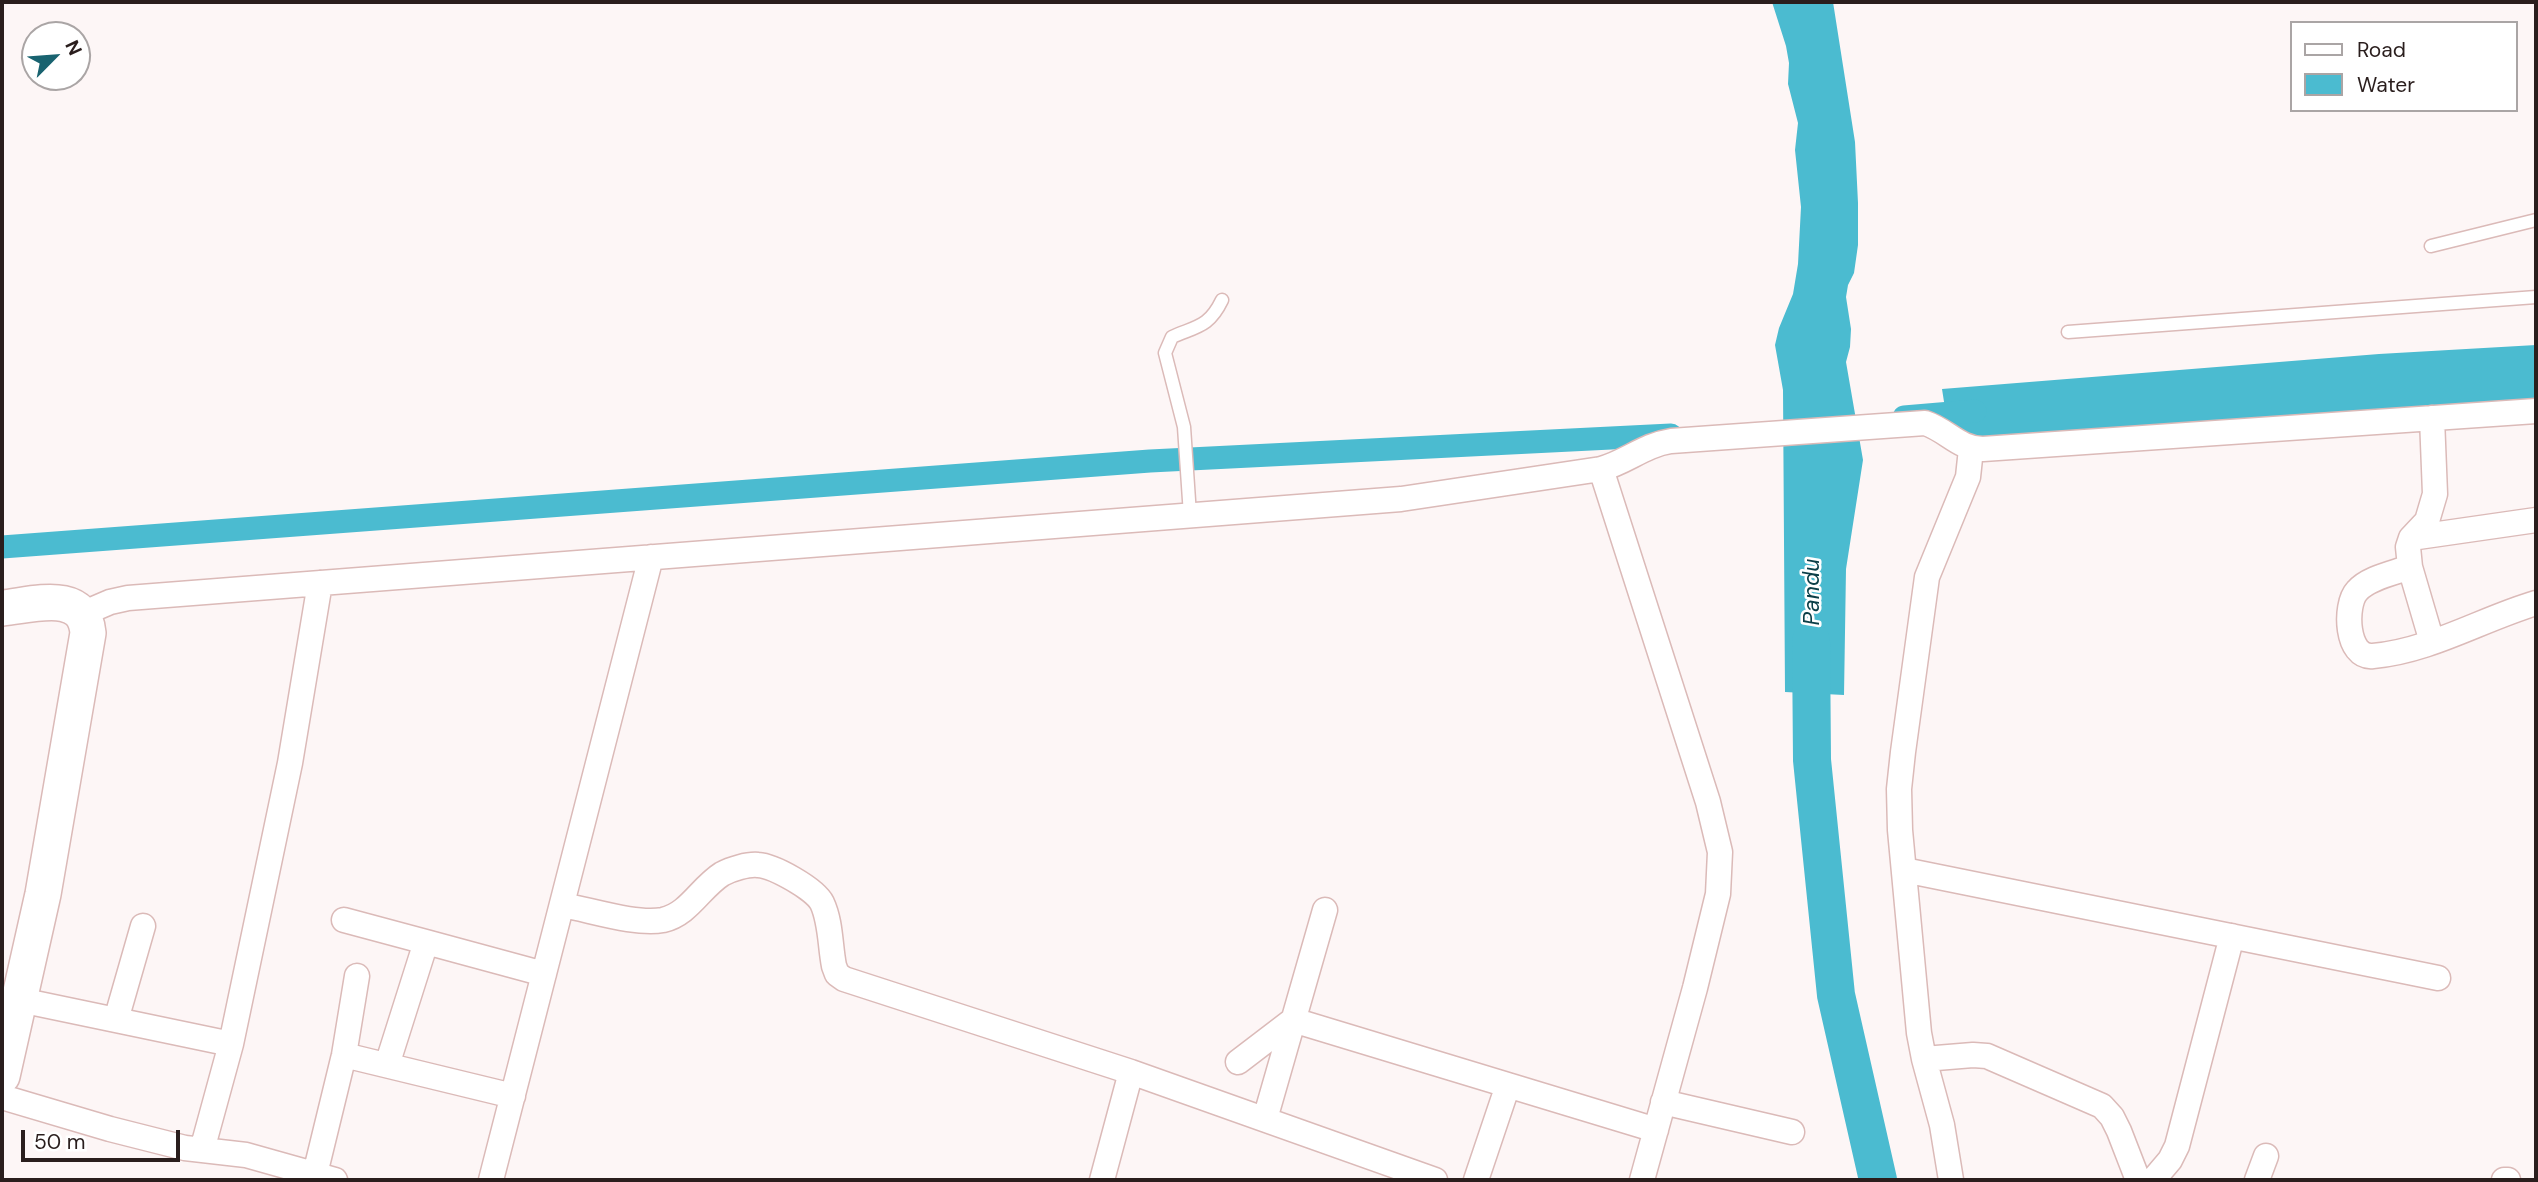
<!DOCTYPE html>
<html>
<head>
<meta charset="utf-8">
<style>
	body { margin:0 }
	#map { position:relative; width:2538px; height:1182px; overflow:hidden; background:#fdf6f6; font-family:"DM Sans",sans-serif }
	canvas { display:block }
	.frame { position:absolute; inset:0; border:4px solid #2a1e1d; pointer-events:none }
	.legend { position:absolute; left:2290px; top:21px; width:228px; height:91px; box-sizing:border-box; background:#fff; border:2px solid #aaa5a5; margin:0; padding:9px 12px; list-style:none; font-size:21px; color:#2a1e1d }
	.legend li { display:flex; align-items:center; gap:14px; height:35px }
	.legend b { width:35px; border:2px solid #aaa5a5 }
	.north { position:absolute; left:21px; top:21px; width:70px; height:70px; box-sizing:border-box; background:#fff; border:2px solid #aaa5a5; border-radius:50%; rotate:65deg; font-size:19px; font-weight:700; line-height:28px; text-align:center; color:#2a1e1d }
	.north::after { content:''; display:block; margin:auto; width:24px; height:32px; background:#196370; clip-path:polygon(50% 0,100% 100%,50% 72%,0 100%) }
	.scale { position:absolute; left:21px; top:1130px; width:159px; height:32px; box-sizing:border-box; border:4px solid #2a1e1d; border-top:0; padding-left:9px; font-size:21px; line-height:24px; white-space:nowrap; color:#2a1e1d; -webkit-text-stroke:5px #fff; paint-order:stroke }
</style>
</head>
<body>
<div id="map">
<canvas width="2538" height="1182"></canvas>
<div class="frame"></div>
<ul class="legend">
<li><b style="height:9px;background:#fff"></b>Road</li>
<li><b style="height:19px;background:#4bbbd0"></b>Water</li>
</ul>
<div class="north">N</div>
<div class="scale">50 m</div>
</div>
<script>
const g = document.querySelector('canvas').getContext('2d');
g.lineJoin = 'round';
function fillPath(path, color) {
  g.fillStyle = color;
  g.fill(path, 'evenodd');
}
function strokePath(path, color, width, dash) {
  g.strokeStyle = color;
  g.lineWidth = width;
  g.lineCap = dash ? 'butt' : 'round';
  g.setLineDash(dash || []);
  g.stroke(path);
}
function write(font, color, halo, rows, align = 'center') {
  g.font = font + ' "DM Sans",sans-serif';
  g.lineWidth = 5;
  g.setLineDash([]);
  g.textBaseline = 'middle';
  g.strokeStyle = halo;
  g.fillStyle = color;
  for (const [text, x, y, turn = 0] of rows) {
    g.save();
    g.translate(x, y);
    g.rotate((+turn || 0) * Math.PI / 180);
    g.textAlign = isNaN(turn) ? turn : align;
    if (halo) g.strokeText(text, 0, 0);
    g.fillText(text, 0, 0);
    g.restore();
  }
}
fillPath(new Path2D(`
	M1772,2H1833L1855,142L1858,203V245L1854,273L1848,285L1846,297L1851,329L1850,347L1846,362L1863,460L1846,569L1844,695L1785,692L1783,390L1775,345L1779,328L1793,294L1798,264L1801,207L1795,150L1798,123L1788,84L1789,63L1786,46Z
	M2536,345V401L1950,440L1942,389L2379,354Z`), '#4bbbd0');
strokePath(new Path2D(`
	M1904,417L1975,411
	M2,547L1150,461L1671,435`), '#4bbbd0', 23);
strokePath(new Path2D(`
	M1811,641L1812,760L1836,995L1878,1180`), '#4bbbd0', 38);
const lane = new Path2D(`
	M2431,246L2536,220
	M2068,332L2536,297
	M1190,515L1184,427L1165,353L1172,337C1197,326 1209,327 1222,300`);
const street = new Path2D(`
	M2432,418L2435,494L2427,521L2411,538L2408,547L2410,567C2394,573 2368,578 2357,591C2344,605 2346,659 2373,656C2430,651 2482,619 2536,603
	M1971,449L1968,477L1927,577L1903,752L1899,789L1900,830L1919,1033L1924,1059L1973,1055L1987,1056L2102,1106L2112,1117L2119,1131L2138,1180
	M1601,469L1708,802L1720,852L1718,894L1695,988L1642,1180
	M2411,538L2536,520
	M2410,567L2432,642
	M82,614L110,602L128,598L1401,499L1601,469C1627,462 1644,445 1671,441L1925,423C1947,430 1959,449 1983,449L2536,411
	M1904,870L2438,978
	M562,905C591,910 635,925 663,920C689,914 700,888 722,874C731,869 748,864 758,865C774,866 815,889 822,903C831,922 830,946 834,966L837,974L844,979L1131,1072L1435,1180
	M344,920L426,942
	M20,1000L231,1044
	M116,1020L143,926
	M344,1055L513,1096
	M1924,1059L1942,1125L1951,1180
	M1238,1062L1293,1020L1656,1130
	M387,1065L426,942L544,974
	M2,1097L110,1129L185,1148L246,1155L335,1180
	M1663,1102L1792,1132
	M1265,1119L1325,910
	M202,1150L231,1044L290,763L320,583
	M315,1174L344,1055L357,976
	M491,1180L651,557
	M1102,1180L1131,1072
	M1476,1180L1508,1085
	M2153,1180L2170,1160L2177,1146L2232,936
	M2257,1180L2266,1156
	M2504,1180H2508`);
const secondary = new Path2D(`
	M2,608C33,605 84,588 88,633L43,894L2,1076`);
strokePath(lane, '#dbbab8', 15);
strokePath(street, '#dbbab8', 27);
strokePath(secondary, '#dbbab8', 38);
strokePath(lane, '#fff', 12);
strokePath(street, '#fff', 24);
strokePath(secondary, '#fff', 35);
write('italic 23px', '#0b3f48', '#fff', [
	["Pandu",1813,592,-90]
]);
</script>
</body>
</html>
